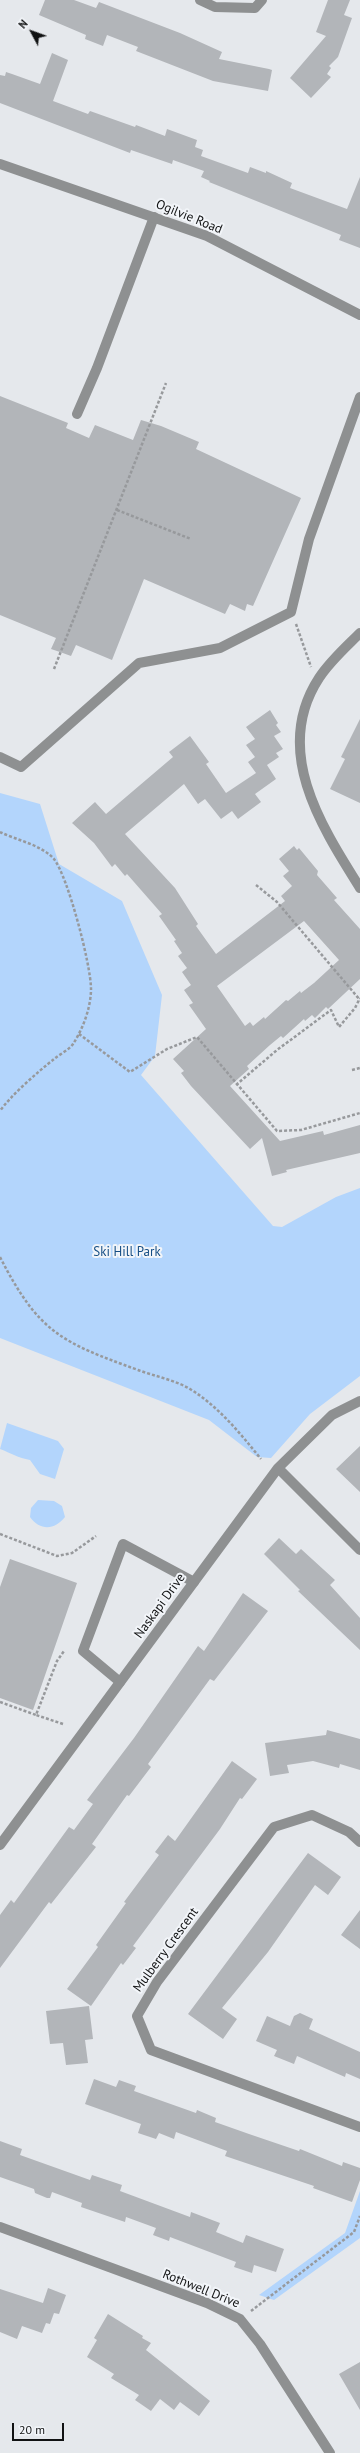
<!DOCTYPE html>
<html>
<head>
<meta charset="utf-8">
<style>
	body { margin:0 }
	#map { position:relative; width:360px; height:2453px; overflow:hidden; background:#e5e8ec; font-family:"PT Sans",sans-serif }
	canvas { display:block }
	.north { position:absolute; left:12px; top:12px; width:40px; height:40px; -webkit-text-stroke:3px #f2f5f9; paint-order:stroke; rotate:311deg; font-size:11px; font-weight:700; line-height:16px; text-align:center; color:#111213 }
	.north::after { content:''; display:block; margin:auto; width:14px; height:18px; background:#111213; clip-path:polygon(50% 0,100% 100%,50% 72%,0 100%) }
	.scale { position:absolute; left:12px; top:2423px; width:52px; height:18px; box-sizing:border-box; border:2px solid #111213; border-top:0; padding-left:5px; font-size:12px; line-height:14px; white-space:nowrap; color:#111213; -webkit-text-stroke:3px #f2f5f9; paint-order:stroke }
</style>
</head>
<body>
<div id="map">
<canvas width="360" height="2453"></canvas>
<div class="north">N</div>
<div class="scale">20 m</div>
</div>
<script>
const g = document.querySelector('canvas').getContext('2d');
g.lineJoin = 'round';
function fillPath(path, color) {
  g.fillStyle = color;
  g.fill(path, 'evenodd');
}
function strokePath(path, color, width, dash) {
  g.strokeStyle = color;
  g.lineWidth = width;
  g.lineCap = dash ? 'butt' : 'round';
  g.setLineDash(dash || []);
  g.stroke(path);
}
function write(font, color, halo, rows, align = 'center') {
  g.font = font + ' "PT Sans",sans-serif';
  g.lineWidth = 4;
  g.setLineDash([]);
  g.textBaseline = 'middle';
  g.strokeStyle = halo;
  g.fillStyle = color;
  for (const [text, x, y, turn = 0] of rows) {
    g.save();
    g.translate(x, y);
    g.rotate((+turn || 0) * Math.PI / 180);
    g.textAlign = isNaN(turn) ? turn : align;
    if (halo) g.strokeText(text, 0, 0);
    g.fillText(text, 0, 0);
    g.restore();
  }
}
fillPath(new Path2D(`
	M0,793L40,804L59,864L122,901L162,995L155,1056L141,1075L273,1226L282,1227L336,1197L360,1188V1376L310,1414L271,1458L257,1457L209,1420L0,1338Z
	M7,1423L58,1441L64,1449L55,1479L40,1474L30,1460C18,1458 11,1453 0,1449Z
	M38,1500L54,1501L62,1506L65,1517C55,1530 40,1531 30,1517L31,1508Z
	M360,2191V2238L274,2300L259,2295L345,2233Z`), '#b3d5fc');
fillPath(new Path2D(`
	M45,0H74L96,8L99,2L180,33L222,52L219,59L269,69L272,70L268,91L213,81L136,51L138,47L107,35L103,46L85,39L86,35L39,15Z
	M328,0H350L344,15L352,18L338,57L329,66L331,68L327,74L331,77L311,98L290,78L326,36L316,32Z
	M52,53L68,60L53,101L88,114L90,111L135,127L136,125L165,136L167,129L197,140L195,147L203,150L201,156L248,173L250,167L266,173V171L292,183L290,188L347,209L360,177V248L339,240L341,235L209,182L210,181L201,177L204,171L173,160L172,164L131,150L130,153L0,103V75L5,76L6,72L12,74L40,84Z
	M0,396L68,423L66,428L89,438L95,425L133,440L141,420L161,426L199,442L196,449L301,498L253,606L247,604L245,611L230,604L225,614L144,579L112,660L76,645L71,656L60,652L51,649L56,638L0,615Z
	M270,710L278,723L276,725L281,732L274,736L283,749L276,753L279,757L267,765L276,779L255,794L261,802L238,819L232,811L221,819L205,799L198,804L184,784L125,834L175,888L198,924L196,926L216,954L285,901L281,896L292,886L283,876L289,871L279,859L294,846L297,850L299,848L318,871L317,875L337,898L334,900L360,929V979L328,1009L326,1007L315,1018L312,1015L305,1021L304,1019L283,1038L281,1036L270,1045L247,1066L249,1069L230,1086L280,1141L323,1131L324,1135L360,1125V1153L286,1170L287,1172L272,1176L262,1138L250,1149L191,1086L181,1073L184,1071L173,1059L206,1029L189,1005L193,1003L184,990L191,985L182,972L187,968L178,956L182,953L174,941L176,940L159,916L162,914L127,874L125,876L115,864L112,867L94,843L72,823L95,802L106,814L173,757L169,752L190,736L209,762L206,764L226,793L256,773L248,762L255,757L246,745L255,739L246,727ZM304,921L339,960L314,983L301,993L300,991L288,1001L286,1000L265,1019L264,1017L253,1026L250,1022L245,1026L217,986Z
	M360,719V803L330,789L345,759L341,757Z
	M360,1446V1492L336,1469Z
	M279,1538L296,1554L301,1549L335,1580L330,1585L360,1618V1650L298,1591L300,1590L264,1554Z
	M10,1559L77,1583L33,1710L0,1698V1587Z
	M243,1593L268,1611L214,1681L210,1679L148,1764L151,1767L129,1796L127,1795L92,1844L96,1847L51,1904L49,1902L0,1968V1915L11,1900L14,1903L69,1827L74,1830L93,1804L87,1800L134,1738L198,1646L204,1651Z
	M327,1730L360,1739V1770L340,1764L339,1768L313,1761L287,1765L289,1773L270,1776L265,1743L326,1735Z
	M232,1761L257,1779L242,1799L240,1798L220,1829L133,1946L136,1948L123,1965L121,1963L91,2006L67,1989L98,1947L96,1945L126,1903L124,1902L159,1855L155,1852L168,1835L175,1841Z
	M308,1853L341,1877L328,1895L315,1885L268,1952L222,2008L237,2019L223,2039L188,2014Z
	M360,1910V1949L341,1935Z
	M89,2006L93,2039L85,2040L88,2063L66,2065L63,2043L50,2044L46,2011Z
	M300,2013L313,2019L309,2029L360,2052V2079L346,2073L345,2077L297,2056L294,2064L274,2056L277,2050L256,2041L267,2016L290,2026L294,2016Z
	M94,2079L116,2087L119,2080L136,2086L134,2091L196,2113L197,2110L216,2118L215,2122L249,2134L299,2151L300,2149L342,2166L343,2162L360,2168V2180L352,2202L313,2188L314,2186L225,2156L227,2151L176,2132L174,2139L159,2133L156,2139L138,2133L141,2124L85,2104Z
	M0,2141L22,2149L20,2155L90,2180L92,2175L122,2185L120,2191L190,2217L191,2212L220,2223L216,2232L243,2243L246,2235L284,2249L276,2272L254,2265L252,2273L234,2267L236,2262L170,2237L169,2241L153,2235L156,2228L126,2217L125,2222L81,2207L82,2203L52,2192L50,2198H47L35,2193L34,2189L0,2177Z
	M48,2288L66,2295L59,2314L54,2313L50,2324L46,2323L42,2333L22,2326L17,2339L0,2332V2289L43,2303Z
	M108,2314L143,2336L142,2338L151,2343L146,2350L210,2401L199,2416L180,2402L174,2410L160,2399L151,2411L135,2400L139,2395L111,2378L114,2374L87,2357L97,2340L94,2338Z
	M360,2362V2410L339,2374Z`), '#b2b5b9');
strokePath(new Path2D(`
	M117,510L191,539
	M296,624L311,667
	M54,669L166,383
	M0,832C16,840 42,845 54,859C68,877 91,965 91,989C91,1007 83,1029 73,1044C69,1050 60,1054 54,1059C39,1071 10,1096 0,1111
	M256,885L277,902L360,1000
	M79,1034L130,1072L167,1049L197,1037L277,1131L301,1130L360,1113
	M352,1070L360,1068
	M236,1085L277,1050L331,1010L339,1027L355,1008L360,998
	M0,1257C39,1333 61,1342 138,1370C154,1376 175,1380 190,1389C219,1407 239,1432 261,1459
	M0,1534L57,1556L72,1553L96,1536
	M0,1702L36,1715
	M63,1724L36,1715L57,1661L64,1651
	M251,2311L354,2232L360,2216`), '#97999c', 2.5, [3, 2]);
strokePath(new Path2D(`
	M77,414L97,368L154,217
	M0,757L21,767L139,663L220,648L291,612L309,539L360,397
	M120,1682L83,1651L123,1544L194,1582`), '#8e9091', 10);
strokePath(new Path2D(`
	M200,0L215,7L255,8L262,0
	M360,633C346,647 330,661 319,678C272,750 321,826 360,888
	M278,1468L360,1550
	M360,1842L349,1832L312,1815L274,1827L157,1982L137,2016L151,2050L360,2127
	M0,1845L278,1468L332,1415L360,1401
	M0,2227L207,2303L240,2319L260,2344L330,2453`), '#8e9091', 10);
strokePath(new Path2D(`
	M0,164L207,236L360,315`), '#8e9091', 10);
write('13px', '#111213', '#f2f5f9', [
	["Ogilvie Road",189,217,22],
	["Naskapi Drive",160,1606,-54],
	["Mulberry Crescent",166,1950,-54],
	["Rothwell Drive",201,2289,22]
]);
write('13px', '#144d84', '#f2f5f9', [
	["Ski Hill Park",127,1252]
]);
</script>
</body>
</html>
